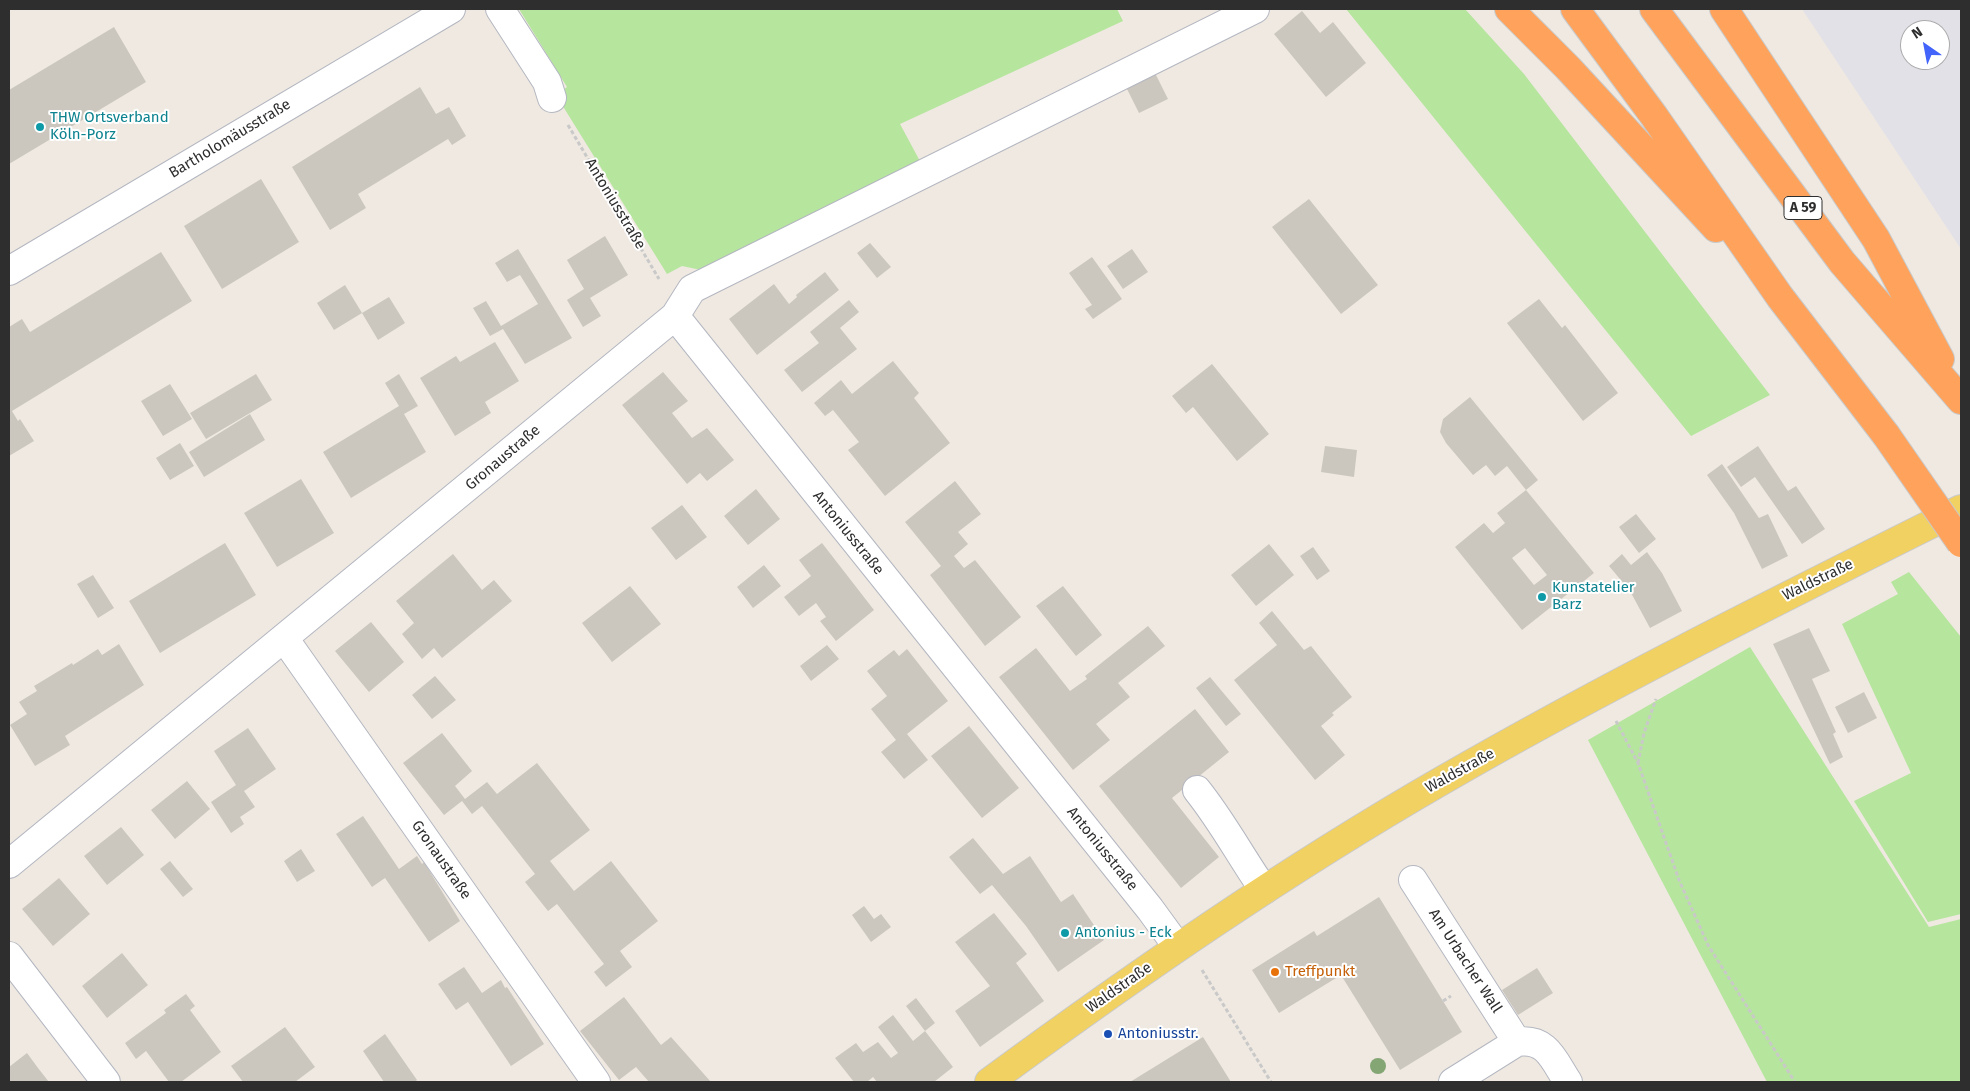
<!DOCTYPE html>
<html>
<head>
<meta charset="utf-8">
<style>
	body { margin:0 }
	#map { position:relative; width:1970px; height:1091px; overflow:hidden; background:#efe9e1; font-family:"Fira Sans",sans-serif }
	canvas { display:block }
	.frame { position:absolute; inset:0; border:10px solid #2e2e2e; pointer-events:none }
	.north { position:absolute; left:1900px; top:20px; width:50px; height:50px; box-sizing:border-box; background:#fff; border:1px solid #ababab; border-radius:50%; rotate:327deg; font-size:14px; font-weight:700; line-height:20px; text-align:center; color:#2e2e2e }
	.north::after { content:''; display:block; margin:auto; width:18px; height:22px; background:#4264fb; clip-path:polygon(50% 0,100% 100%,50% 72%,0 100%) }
</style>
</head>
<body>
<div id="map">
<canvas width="1970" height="1091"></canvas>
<div class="frame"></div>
<div class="north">N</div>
</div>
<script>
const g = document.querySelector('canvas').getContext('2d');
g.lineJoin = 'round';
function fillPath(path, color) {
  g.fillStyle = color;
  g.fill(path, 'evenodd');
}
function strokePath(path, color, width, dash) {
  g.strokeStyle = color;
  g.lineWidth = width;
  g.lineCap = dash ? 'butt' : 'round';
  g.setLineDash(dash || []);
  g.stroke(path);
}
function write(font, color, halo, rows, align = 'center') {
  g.font = font + ' "Fira Sans",sans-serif';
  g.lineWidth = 4;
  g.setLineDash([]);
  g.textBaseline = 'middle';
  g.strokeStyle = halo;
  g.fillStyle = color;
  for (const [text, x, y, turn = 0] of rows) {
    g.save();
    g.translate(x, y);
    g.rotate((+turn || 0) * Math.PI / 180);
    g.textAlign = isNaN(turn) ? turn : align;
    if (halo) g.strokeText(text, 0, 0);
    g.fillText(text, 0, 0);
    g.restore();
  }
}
fillPath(new Path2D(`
	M1802,9H1961V249ZM1910,30H1940V60H1910Z`), '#e3e1e8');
fillPath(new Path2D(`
	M519,9H1117L1123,21L900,124L921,163L701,270L682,266L667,274L564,108L562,91L567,87Z
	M1346,9H1465L1524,74L1770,395L1691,436Z
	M1909,572L1961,637V914L1928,922L1854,801L1911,773L1842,624L1898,594L1891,582Z
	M1750,647L1929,927L1961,919V1082H1767L1588,740Z`), '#b6e59e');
fillPath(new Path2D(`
	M1302,11L1320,33L1333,22L1366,63L1326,97L1274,34Z
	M114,27L146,82L9,164V90Z
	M1155,73L1168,99L1139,113L1126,87Z
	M420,87L436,114L449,107L466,136L452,145L448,139L358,194L366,208L330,230L292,167Z
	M261,179L299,242L222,289L184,226Z
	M1309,199L1378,285L1341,314L1272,227Z
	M605,236L628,275L590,298L601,316L583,327L567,300L584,289L567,260Z
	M870,243L891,267L877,278L857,253Z
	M518,249L572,338L525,364L503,329L490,336L473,308L486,301L501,326L538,304L520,275L507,282L495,263Z
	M1132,249L1148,272L1123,289L1107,266Z
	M161,252L192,301L12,411L18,421L20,419L34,441L9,456V327L22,319L30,332Z
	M1092,257L1122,299L1093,319L1085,309L1092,305L1069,273Z
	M825,272L839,290L757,355L729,319L774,284L789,304L797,297L796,295Z
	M345,285L362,313L389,297L405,323L378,340L362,313L334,330L317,303Z
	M1539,299L1562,328L1565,325L1618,393L1583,421L1507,323Z
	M849,300L859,312L840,328L857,349L802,392L784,370L819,343L810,332Z
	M495,342L519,381L485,402L491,413L455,436L420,378L456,356L460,362Z
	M893,361L919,393L914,398L950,443L885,496L848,450L859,442L833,410L825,416L814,403L841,380L852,394Z
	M1212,364L1269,434L1237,461L1193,407L1186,413L1172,396Z
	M663,372L688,401L672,413L692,438L707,428L734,460L707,481L700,473L687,484L622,405Z
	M256,374L272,400L206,439L190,413Z
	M399,374L418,406L404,414L426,452L351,498L323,452L399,406L385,383Z
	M170,384L192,419L163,436L141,401Z
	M1470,397L1538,480L1526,490L1507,466L1495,476L1486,465L1473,475L1446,443L1440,432L1443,419Z
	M250,414L265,440L204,477L189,452Z
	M180,443L194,466L170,480L156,458Z
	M1325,446L1357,450L1354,477L1321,472Z
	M1758,446L1788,491L1796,486L1825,529L1802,544L1755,477L1741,487L1727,467Z
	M1722,464L1759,518L1768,514L1788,556L1762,569L1734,513L1707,475Z
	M301,479L334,533L277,567L244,513Z
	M955,481L981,514L958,532L968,544L954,556L964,568L975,560L1021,617L985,646L930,575L941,566L905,522Z
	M756,489L780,519L748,545L724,516Z
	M1526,490L1594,573L1522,630L1455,547L1484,523L1493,533L1505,523L1497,513ZM1525,548L1547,575L1534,585L1512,558Z
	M682,505L707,537L676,560L651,528Z
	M1636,514L1656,539L1639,553L1619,527Z
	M225,543L256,595L160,653L129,601Z
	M822,543L874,610L836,641L820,621L826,617L816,603L799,616L784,597L811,576L799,560Z
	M1269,544L1294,575L1256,606L1231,575Z
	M1313,547L1330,571L1317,580L1300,556Z
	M1647,552L1662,573L1682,611L1650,628L1630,591L1609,566L1622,554L1631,565Z
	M453,554L482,590L494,580L512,601L442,658L434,648L422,659L402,634L414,623L396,601Z
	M764,565L781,586L753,608L737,587Z
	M93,575L114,608L98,618L77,584Z
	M630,586L661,624L612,662L582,623Z
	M1063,586L1102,635L1076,656L1036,606Z
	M1272,611L1304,650L1311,646L1352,697L1332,713L1334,715L1321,726L1345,755L1315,780L1234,680L1277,645L1259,623Z
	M371,622L404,662L369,692L335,651Z
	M1148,626L1165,646L1118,683L1130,697L1096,724L1110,740L1073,770L999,677L1036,648L1070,691L1087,679L1085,676Z
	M1809,628L1830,671L1812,679L1836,732L1833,734L1843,757L1830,764L1773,644Z
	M119,644L144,685L65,736L70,745L35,766L10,725L27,714L19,702L37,691L34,686L72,663L73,665L98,649L102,655Z
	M827,645L839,659L811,681L800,666Z
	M907,649L948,701L907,734L928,760L904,779L881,752L896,740L871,709L887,696L867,671L894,650L899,656Z
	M435,676L456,700L432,719L412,695Z
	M1210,677L1241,714L1226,726L1196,688Z
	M1864,692L1877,718L1848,733L1835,707Z
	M1195,709L1229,752L1172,798L1219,857L1181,888L1099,786Z
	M969,726L1019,788L982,818L931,756Z
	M248,728L276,769L244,791L255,807L240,817L244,824L231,833L211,802L236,785L214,751Z
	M442,733L472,771L455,786L465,799L487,782L497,794L537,763L590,830L550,861L574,891L611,861L658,921L620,951L632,967L606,987L594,972L604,964L557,904L548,911L525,882L535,874L482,806L472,814L462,801L444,815L403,763Z
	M187,781L210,809L175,839L151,810Z
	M363,816L399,869L417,856L422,864L424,862L460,921L429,942L385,878L372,887L336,834Z
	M121,827L144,855L107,885L84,856Z
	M973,838L1003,874L1030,856L1061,902L1073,894L1104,940L1058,972L1026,926L992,885L980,894L949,857Z
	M301,849L315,871L297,882L284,861Z
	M170,861L193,889L183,897L160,869Z
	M59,878L90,914L53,946L22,909Z
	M1379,897L1462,1032L1400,1070L1341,975L1279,1013L1252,970L1314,931L1317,936Z
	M864,906L874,919L881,914L891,927L871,942L852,915Z
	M994,913L1027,954L1016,963L1044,1001L980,1047L955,1011L990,986L955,942Z
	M122,953L148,985L107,1018L82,986Z
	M464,967L482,993L501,980L505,988L507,987L544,1044L511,1066L468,1002L456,1010L438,984Z
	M1537,968L1553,993L1518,1015L1502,990Z
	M186,994L195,1006L190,1010L221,1052L181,1082H169L146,1051L136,1059L125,1043L166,1013L164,1010Z
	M624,997L661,1045L671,1037L711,1082H649L636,1067L619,1080L580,1031Z
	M916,998L935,1023L925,1031L953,1067L934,1082H877L873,1077L867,1082H854L835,1058L856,1043L863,1052L878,1042L891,1058L898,1053L878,1027L893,1015L913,1041L925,1031L906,1006Z
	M285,1027L315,1067L295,1082H243L231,1066Z
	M385,1034L417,1080L415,1082H384L363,1051Z
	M1203,1037L1231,1082H1130Z
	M27,1053L38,1068L49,1082H9V1067Z`), '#cbc7bf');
const minor = new Path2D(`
	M500,9L547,82L552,98
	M9,271L451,9
	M675,316L1150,909L1177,946
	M284,638L596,1082
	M1197,790C1222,821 1241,857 1264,890
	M9,864L675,316L692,289L1255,9
	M1413,880L1517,1042L1453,1082
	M9,956L106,1082
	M1517,1042C1547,1037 1554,1061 1568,1082`);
const major = new Path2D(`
	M989,1082C1136,974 1285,871 1443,780C1611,683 1787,596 1961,509`);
const highway = new Path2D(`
	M1509,9L1568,68L1716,228
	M1575,9L1654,116L1780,297L1886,435
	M1654,9L1842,262L1961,400
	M1724,9L1876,239L1940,359`);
strokePath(minor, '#b4b7c1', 30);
strokePath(major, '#c9c9c9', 30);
strokePath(highway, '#c9c9c9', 30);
strokePath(new Path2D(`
	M568,125L659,279
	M1616,721L1638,763L1679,880L1708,945L1795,1082
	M1638,763L1644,733L1656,699
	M1202,970L1271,1082
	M1443,1001L1451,996`), '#c9c9c9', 3, [4, 2.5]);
strokePath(minor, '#fff', 28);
strokePath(major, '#f2d163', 28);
strokePath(highway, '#ffa35c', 28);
const highwayBridge = new Path2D(`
	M1886,435L1961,543`);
strokePath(highwayBridge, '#c9c9c9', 30, []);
strokePath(highwayBridge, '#ffa35c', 28);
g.fillStyle = '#84a574';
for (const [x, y] of [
	[1378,1066]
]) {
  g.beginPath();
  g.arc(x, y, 8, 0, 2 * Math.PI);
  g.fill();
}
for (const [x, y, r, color] of [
	[40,127,5,"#0f9aa8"],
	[1542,597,5,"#0f9aa8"],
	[1065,933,5,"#0f9aa8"],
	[1275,972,5,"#e8710a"],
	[1108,1034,5,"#1a4fb4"]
]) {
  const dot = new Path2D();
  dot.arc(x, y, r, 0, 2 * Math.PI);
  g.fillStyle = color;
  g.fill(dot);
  strokePath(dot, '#fff', 2);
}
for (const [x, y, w] of [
	[1803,208,38]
]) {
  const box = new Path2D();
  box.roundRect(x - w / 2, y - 11.5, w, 23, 4);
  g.fillStyle = '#fff';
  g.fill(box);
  strokePath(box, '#2e2e2e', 1);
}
write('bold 14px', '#2e2e2e', null, [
	["A 59",1803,208]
]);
write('15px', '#0d838f', '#fff', [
	["THW Ortsverband",50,118],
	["Köln-Porz",50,135],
	["Kunstatelier",1552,588],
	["Barz",1552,605],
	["Antonius - Eck",1075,933]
], 'left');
write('15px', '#2e2e2e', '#fff', [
	["Bartholomäusstraße",230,139,-31],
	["Antoniusstraße",615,204,59],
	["Gronaustraße",503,458,-40],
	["Antoniusstraße",848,533,51],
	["Waldstraße",1818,580,-26],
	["Waldstraße",1460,771,-29],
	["Antoniusstraße",1102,849,51],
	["Gronaustraße",441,860,55],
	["Am Urbacher Wall",1465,961,57],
	["Waldstraße",1119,988,-35]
]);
write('15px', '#c56008', '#fff', [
	["Treffpunkt",1285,972]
], 'left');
write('15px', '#164399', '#fff', [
	["Antoniusstr.",1118,1034]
], 'left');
</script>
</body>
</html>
